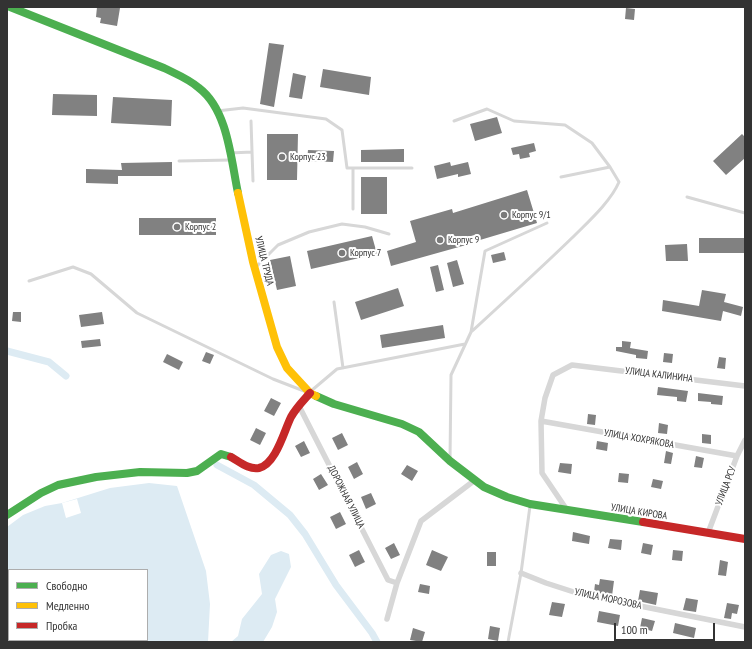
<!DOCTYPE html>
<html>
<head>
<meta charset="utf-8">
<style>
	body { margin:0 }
	#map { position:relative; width:752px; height:649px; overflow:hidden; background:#fff; font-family:"PT Sans Narrow",sans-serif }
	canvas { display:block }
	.frame { position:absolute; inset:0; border:8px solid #333; pointer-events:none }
	.legend { position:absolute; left:8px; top:569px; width:140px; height:72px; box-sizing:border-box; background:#fff; border:1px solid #adadad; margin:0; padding:5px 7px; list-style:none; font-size:12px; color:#333 }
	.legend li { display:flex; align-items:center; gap:8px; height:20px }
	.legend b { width:20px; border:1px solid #adadad }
	.scale { position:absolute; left:614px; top:623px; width:101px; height:18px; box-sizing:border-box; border:2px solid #333; border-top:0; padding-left:5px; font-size:12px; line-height:14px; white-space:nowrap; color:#333; -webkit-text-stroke:3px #fff; paint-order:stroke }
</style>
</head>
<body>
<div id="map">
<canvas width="752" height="649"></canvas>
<div class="frame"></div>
<ul class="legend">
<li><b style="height:5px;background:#4caf50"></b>Свободно</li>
<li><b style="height:5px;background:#ffc107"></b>Медленно</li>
<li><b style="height:5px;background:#c62828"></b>Пробка</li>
</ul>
<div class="scale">100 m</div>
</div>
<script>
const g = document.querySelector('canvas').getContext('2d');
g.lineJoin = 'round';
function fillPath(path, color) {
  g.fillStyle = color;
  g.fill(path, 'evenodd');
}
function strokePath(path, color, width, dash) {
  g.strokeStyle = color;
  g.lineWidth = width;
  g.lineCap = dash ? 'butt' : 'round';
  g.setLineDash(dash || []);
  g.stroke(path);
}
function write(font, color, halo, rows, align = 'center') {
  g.font = font + ' "PT Sans Narrow",sans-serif';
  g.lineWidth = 4;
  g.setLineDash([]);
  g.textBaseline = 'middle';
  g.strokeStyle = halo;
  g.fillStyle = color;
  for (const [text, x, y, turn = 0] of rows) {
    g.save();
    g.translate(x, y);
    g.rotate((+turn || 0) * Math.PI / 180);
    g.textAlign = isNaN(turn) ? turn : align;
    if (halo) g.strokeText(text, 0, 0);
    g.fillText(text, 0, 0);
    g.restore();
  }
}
fillPath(new Path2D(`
	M149,483L177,486L206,571L210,604L208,642H7V527L23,515L45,506L62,503L110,488ZM9,570H147V640H9Z
	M281,551L289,554L291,567L275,599L277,612L272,627L263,642H231L238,636L242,619L262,594L259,574L271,555Z`), '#ddebf3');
fillPath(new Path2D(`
	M77,499L81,513L66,518L62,503Z`), '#fff');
strokePath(new Path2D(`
	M7,351L49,362L66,376
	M217,465L254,485L290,515L305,534L336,585L372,633L377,642`), '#ddebf3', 7);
fillPath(new Path2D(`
	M97,7L120,8L117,26L100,23L101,18L96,17Z
	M626,8L635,9L634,20L625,19Z
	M269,43L284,45L274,107L260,104Z
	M323,69L371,77L369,95L320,87Z
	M293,73L306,76L302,99L289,97Z
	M53,94L97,95V116L52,115Z
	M113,97L172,100L171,126L111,123Z
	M497,117L502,133L475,141L470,124Z
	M267,134H298L297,180H267Z
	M742,134L745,137V158L726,175L713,161Z
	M534,143L536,151L529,153L530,157L520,159L519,154L513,155L511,148Z
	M404,149V162H361V150Z
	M308,150L334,151L333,162L307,161Z
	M172,162V176H118V184L86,183V169L122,170L121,163Z
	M450,162L451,166L468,162L471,174L458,177V174L437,179L434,166Z
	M361,177H387V214H361Z
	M527,190L537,223L480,240L478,234L464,238L466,245L391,266L387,251L416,242L410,221L452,209L453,213Z
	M139,218H216V235H139Z
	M372,236L377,254L311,269L307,251Z
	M699,238H745V253H699Z
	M687,244L688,261H666L665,245Z
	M504,252L506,260L493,263L491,255Z
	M290,256L296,286L277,290L270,260Z
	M457,260L464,284L453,287L447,263Z
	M438,265L444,290L436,292L430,267Z
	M398,288L404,306L361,320L355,302Z
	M702,290L726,294L724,302L743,307L741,316L723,311L721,321L662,311L663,300L699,306Z
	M13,312H21V322L12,321Z
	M102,312L104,324L81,327L79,315Z
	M443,325L445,338L382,348L380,335Z
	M100,339L101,346L82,348L81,341Z
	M622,341L631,342L630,348L648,351L647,359L636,358V355L616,351V347H622Z
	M206,352L214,355L210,364L202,361Z
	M664,353L673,354L672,363L663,362Z
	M167,354L183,362L179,370L163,362Z
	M719,357L726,358L725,369L717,368Z
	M658,387L688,391L686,402L677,401V397L657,395Z
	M698,393L723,396L722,405L711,404V402L698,401Z
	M271,398L281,403L274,416L264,411Z
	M588,414L596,415L595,425L587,424Z
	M659,423L668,425L667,434L658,433Z
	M256,428L266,433L260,445L250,440Z
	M342,433L348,445L338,450L332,438Z
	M702,434L711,435V444L702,443Z
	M304,441L310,453L301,457L295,446Z
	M597,441L608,443L607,451L596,449Z
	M666,451L673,453L671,464L664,463Z
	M696,456L704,458L702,468L694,467Z
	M357,462L363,474L354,479L348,467Z
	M560,463L572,464L571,474L558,472Z
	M407,465L418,471L412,481L401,474Z
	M619,473L629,474L628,483L618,482Z
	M321,474L328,485L319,490L313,479Z
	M653,479L663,481L661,489L651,487Z
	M371,493L376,504L366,509L361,497Z
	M340,512L346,524L336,529L330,517Z
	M573,532L590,536L589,544L572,541Z
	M610,539L622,540L621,550L608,548Z
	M394,543L400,555L391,559L385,548Z
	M643,543L653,545L651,555L641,553Z
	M359,550L365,562L355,567L349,555Z
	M432,550L448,557L441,571L426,565Z
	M673,550L683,551L682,561L672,560Z
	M487,552H496V566H487Z
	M720,560L728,562L726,576L718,575Z
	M600,579L614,581L612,596L594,592L595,584L599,585Z
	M420,584L430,586L429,594L418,592Z
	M640,590L658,593L656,605L638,601Z
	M686,598L698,600L696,612L683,610Z
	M552,602L565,604L562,617L549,615Z
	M727,603L739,605L737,614L732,613L731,619L724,618Z
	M599,611L620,615L618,626L597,622Z
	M642,618L655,621L652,631L640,628Z
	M675,623L696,628L694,638L673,633Z
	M490,626L500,628L498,641L488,639Z
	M413,628L425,632L422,642L410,640Z`), '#818181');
strokePath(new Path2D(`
	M217,111L243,108L326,119L342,130L347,168H412
	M251,121L253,181
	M454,121L487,109L514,121L565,125L592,143L610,167
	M230,153L252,152
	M179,161L231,160
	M353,168V209
	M687,197L745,213
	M256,267L278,245L309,232L342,224L365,227L389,234
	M29,281L73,267L91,274L137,313L273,379L304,391
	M334,302L343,368
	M471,332C506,300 540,269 574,236C589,221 611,201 619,182L610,167L561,177
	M311,391L337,369L465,344
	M450,460L451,375L471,332L485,251L547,223
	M508,642L521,573L530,506`), '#d7d7d7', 3);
strokePath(new Path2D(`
	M299,406L388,580L397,583
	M541,421L737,456
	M567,510L542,473L541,421L545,398L553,375L572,365L745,386
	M708,533L737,456L745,440
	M521,573L546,583L580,594L745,627
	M387,619L397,583L421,521L475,480`), '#d7d7d7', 5.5);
strokePath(new Path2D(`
	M10,7L164,68C176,74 189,79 199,88C228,110 231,160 238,193
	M316,396L334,404L402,424L419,432L450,461L484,487L507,497L530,504L643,522
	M7,515L41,493L58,485L96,477L140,472L187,473L197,471L221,454L231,457`), '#4caf50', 8);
strokePath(new Path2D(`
	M238,193L253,262L277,347L287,368L310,393L316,396`), '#ffc107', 8);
strokePath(new Path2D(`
	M231,457C240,462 249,470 259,468C276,464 284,431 291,417C296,408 303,401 310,393
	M643,522L745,539`), '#c62828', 8);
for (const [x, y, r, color] of [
	[282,157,4,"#7a7a7a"],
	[504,215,4,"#7a7a7a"],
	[177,227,4,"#7a7a7a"],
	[440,240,4,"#7a7a7a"],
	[342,253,4,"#7a7a7a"]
]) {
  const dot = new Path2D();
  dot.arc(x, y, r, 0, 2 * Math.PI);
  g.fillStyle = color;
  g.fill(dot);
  strokePath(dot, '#fff', 1.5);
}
write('10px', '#333', '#fff', [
	["Корпус 23",290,157],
	["Корпус 9/1",512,215],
	["Корпус 2",185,227],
	["Корпус 9",448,240],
	["Корпус 7",350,253]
], 'left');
write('10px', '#333', '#fff', [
	["УЛИЦА ТРУДА",264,261,76],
	["УЛИЦА КАЛИНИНА",659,375,7],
	["УЛИЦА ХОХРЯКОВА",639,439,10],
	["УЛИЦА РСУ",726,486,-69],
	["ДОРОЖНАЯ УЛИЦА",346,497,63],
	["УЛИЦА КИРОВА",639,512,9],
	["УЛИЦА МОРОЗОВА",608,599,12]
]);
</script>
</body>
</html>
